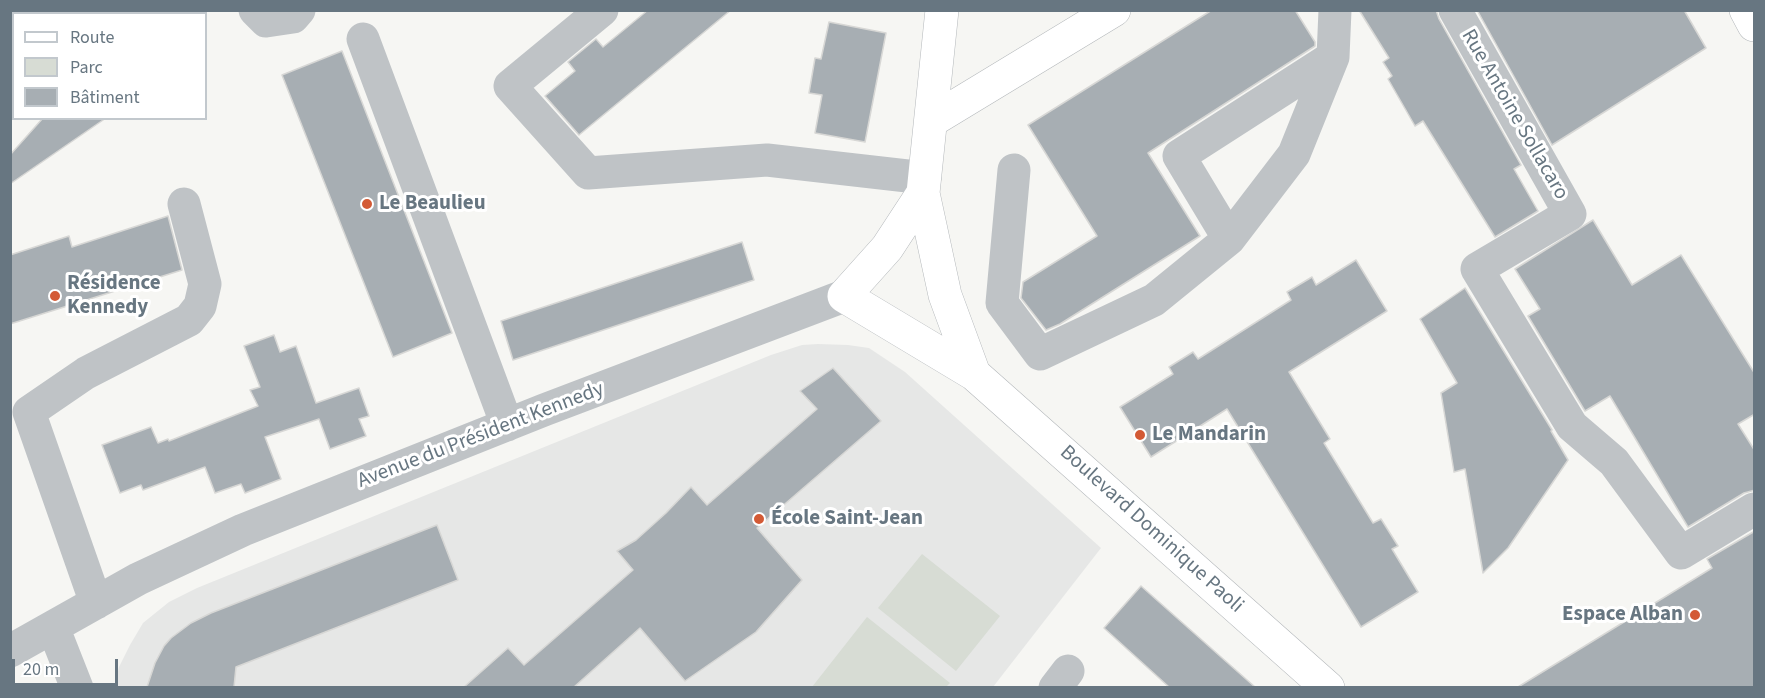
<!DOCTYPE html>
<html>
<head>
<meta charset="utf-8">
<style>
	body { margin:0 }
	#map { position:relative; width:1765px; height:698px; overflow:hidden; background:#f6f6f3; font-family:"Source Sans 3",sans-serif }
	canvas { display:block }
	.frame { position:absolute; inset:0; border:12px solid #677681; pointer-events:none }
	.legend { position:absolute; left:12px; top:12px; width:195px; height:108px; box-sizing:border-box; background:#fff; border:2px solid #c2c8cd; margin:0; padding:8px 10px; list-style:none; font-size:18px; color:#677681 }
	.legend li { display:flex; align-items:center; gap:12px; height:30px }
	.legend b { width:30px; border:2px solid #c2c8cd }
	.scale { position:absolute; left:12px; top:659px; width:106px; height:27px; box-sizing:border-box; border:3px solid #677681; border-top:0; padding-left:8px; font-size:18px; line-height:21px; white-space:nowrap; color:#677681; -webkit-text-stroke:4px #fff; paint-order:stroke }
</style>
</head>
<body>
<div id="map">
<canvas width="1765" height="698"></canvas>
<div class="frame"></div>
<ul class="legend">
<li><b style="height:8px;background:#fff"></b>Route</li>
<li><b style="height:16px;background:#d7dcd4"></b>Parc</li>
<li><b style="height:16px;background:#a7aeb3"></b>Bâtiment</li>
</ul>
<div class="scale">20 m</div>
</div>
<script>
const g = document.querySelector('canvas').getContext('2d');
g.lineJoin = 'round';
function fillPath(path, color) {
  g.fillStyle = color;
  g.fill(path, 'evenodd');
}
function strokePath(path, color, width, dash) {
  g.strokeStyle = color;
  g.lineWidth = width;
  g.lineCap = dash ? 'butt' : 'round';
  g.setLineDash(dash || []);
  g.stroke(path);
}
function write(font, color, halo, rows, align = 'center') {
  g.font = font + ' "Source Sans 3",sans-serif';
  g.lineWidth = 6;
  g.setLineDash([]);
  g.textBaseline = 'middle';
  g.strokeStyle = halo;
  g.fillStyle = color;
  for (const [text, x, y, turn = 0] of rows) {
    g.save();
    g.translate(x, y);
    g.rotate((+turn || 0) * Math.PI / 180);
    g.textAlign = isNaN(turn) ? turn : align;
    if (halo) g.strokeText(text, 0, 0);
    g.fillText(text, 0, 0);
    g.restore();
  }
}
fillPath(new Path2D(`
	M818,344L848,345L869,348L905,372L1101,548L993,687L114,688L119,667L130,645L143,623L169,602L197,588L771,355L802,345Z`), '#e6e7e6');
fillPath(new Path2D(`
	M922,554L1000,616L956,671L878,608Z
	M867,617L950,683L946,687H812Z`), '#d7dcd4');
const building = new Path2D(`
	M648,10H731L579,135L545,96L575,71L568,62L596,39L603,47Z
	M1212,10H1295L1315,42V46L1148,153L1200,236L1060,324L1046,330L1021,298L1023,282L1097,236L1028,125Z
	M1359,10H1436L1439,19L1521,165L1514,169L1538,211L1495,237L1423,121L1415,126L1388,79L1392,76L1383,62L1389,58Z
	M1477,10H1684L1706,48L1552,145Z
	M829,22L886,33L865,142L815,133L822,95L809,93L815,58L821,59Z
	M342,51L452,333L393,357L282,75Z
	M43,118H106L10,184V155Z
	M168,216L182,270L10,324V255L69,236L72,247Z
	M1593,220L1632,285L1681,255L1755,374V414L1738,424L1755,451V490L1744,493L1688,527L1610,396L1585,411L1528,316L1540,309L1515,269Z
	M742,242L754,280L513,360L501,321Z
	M1356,260L1387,311L1289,372L1330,439L1324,443L1373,523L1381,519L1398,546L1392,549L1418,592L1361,627L1227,409L1151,457L1120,407L1173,374L1169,367L1193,352L1198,359L1291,300L1287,292L1312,277L1316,285Z
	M1465,288L1552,430L1551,431L1568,460L1508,548L1483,573L1465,469L1454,472L1441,393L1457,383L1420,319Z
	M274,335L280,352L296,346L316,403L359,388L369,416L359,419L366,436L330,449L319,419L265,437L281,479L245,493L241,484L215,493L205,467L143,490L141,485L120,493L102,445L151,427L158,443L168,439L169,441L258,406L250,390L260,387L244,346Z
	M833,368L881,421L757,528L802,580L756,632L685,681L640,628L574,687H464L508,648L524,665L633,570L617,551L636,540L666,513L691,487L707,505L817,409L800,391Z
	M437,525L458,580L236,667L234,687H147L155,663L164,646L171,638L191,623L211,613Z
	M1755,531V687H1518L1712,568L1707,559Z
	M1141,586L1221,657L1255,687H1169L1104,628Z`);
fillPath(building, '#a7aeb3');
strokePath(building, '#d7d7d5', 1.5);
const major = new Path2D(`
	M942,10L923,193L945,295L974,374
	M1746,10L1754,25
	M931,121L1114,10
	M923,193L887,248L844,296L974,374L1328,688`);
strokePath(major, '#b3b7ba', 34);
strokePath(new Path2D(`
	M255,10L266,21L293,17L299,10
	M602,10L510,86L588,173L767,160L925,178
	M1455,10L1570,214L1477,269L1572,426L1614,462L1681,553L1754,509
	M95,14L98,10
	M363,39L507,425
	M10,95L14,92
	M1014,170L1002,303L1040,354L1154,300L1229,239L1294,154L1333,57L1335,10
	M1229,239L1179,156L1333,57
	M96,603L29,412L86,373L189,320L200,306L205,284L184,204
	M53,627L77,688
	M10,651L138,579L243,530L544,410L844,296
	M1055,688L1068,671`), '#bfc3c6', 33);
strokePath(major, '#fff', 33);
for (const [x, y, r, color] of [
	[367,204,6,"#d35a35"],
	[55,296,6,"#d35a35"],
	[1140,435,6,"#d35a35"],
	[759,519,6,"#d35a35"],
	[1695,615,6,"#d35a35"]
]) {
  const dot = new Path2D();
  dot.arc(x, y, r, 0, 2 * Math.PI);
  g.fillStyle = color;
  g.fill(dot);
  strokePath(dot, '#fff', 2);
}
write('21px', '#677681', '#fff', [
	["Rue Antoine Sollacaro",1514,115,60],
	["Avenue du Président Kennedy",481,436,-21],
	["Boulevard Dominique Paoli",1151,530,42]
]);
write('bold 21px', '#677681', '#fff', [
	["Le Beaulieu",379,204],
	["Résidence",67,284],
	["Kennedy",67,308],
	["Le Mandarin",1152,435],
	["École Saint-Jean",771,519],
	["Espace Alban",1683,615,"right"]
], 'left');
</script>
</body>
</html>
